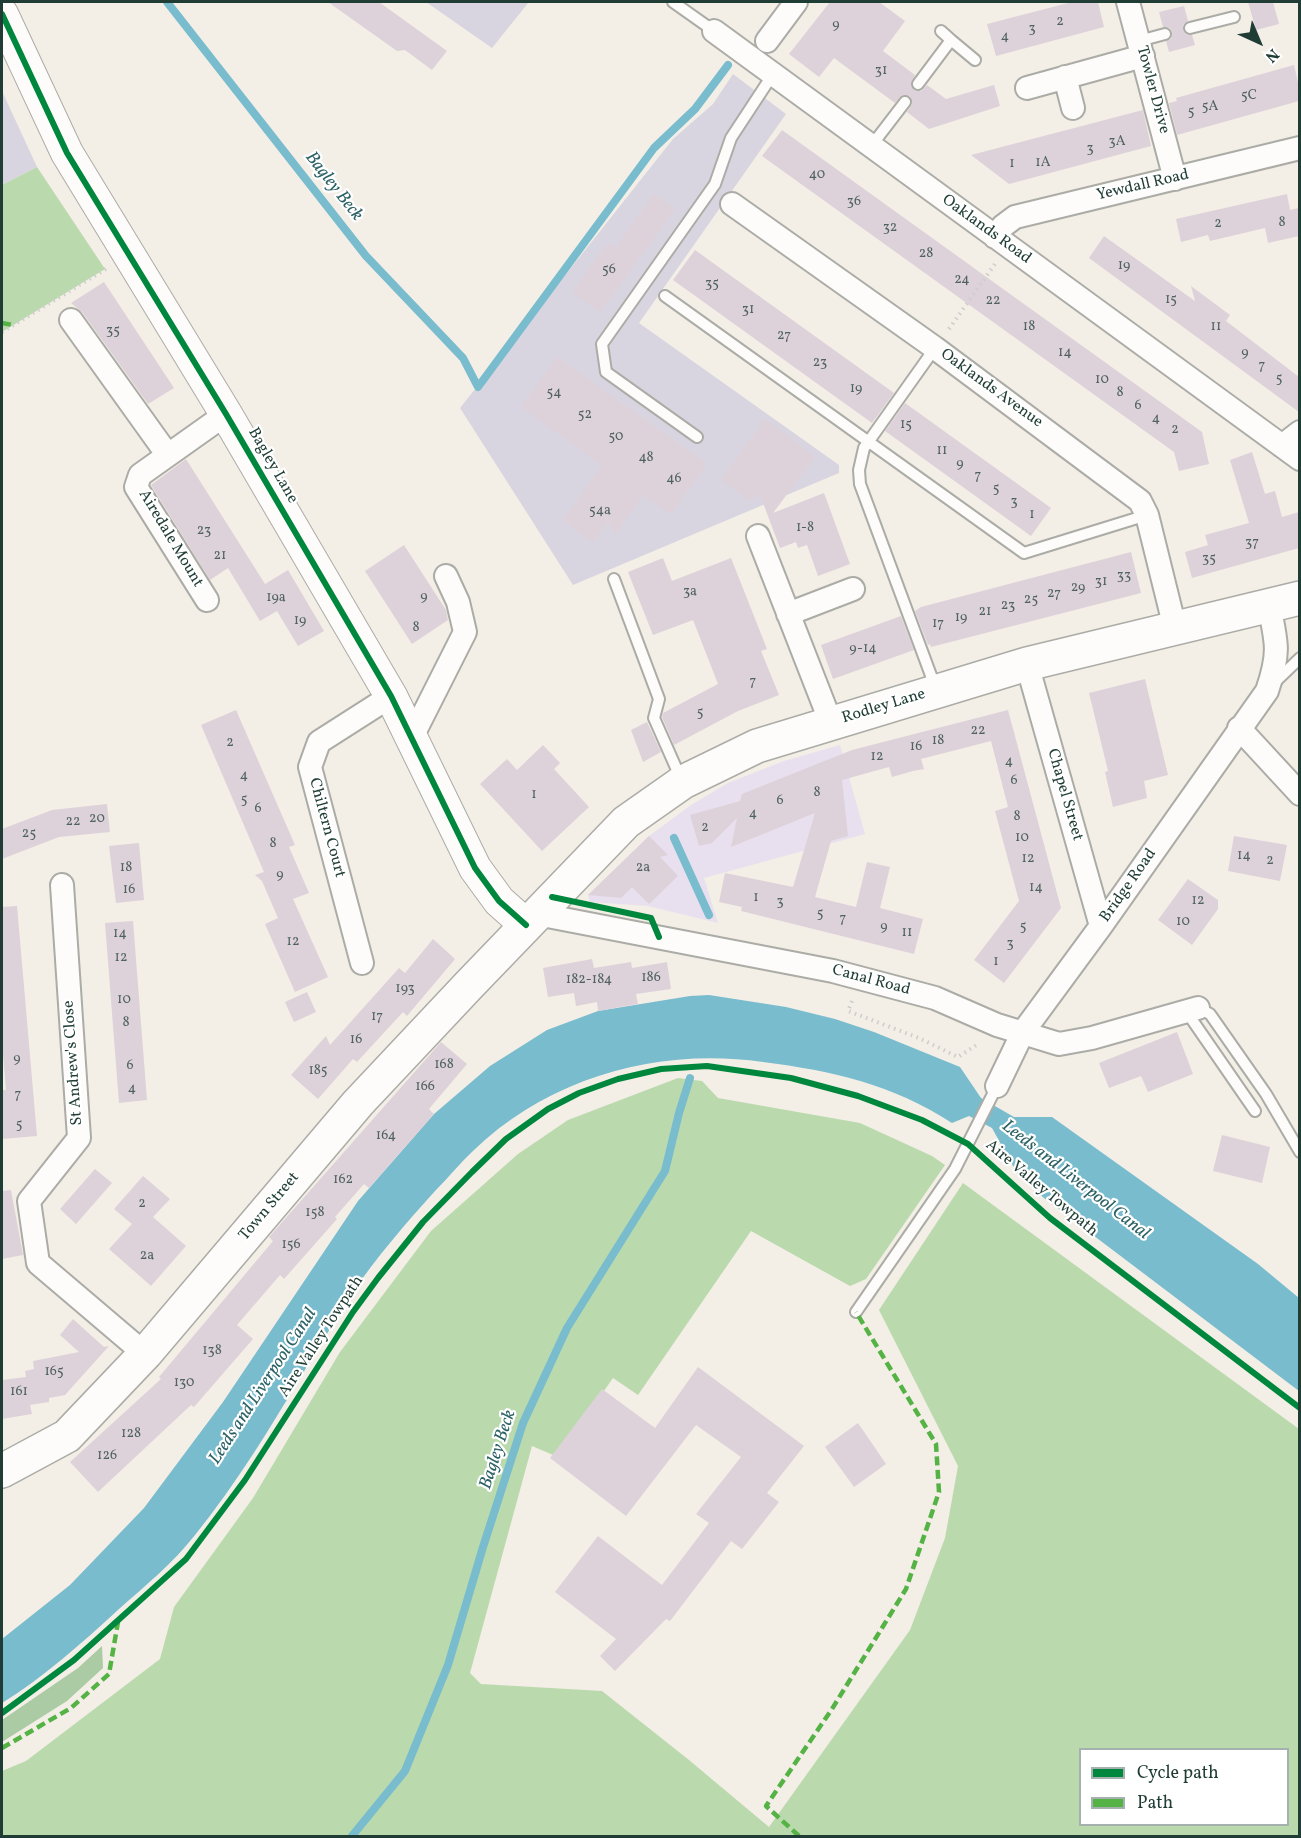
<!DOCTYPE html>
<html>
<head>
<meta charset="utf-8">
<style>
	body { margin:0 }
	#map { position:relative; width:1301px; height:1838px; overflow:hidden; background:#f3eee6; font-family:Vollkorn,serif }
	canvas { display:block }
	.frame { position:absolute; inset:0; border:3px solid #1f3d34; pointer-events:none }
	.legend { position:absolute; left:1079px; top:1748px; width:210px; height:78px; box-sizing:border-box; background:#fff; border:2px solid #a5b1ae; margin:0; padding:8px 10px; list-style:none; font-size:18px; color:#1f3d34 }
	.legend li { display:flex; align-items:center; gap:12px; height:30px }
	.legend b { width:30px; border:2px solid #a5b1ae }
	.north { position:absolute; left:1229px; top:12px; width:60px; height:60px; -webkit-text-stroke:4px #fff; paint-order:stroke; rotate:136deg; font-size:16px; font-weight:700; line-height:24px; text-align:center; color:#1f3d34 }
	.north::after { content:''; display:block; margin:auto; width:21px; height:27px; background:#1f3d34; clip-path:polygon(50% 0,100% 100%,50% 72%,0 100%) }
</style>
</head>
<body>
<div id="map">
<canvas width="1301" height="1838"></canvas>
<div class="frame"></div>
<ul class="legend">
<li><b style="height:8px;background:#00873e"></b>Cycle path</li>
<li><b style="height:8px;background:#55b346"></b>Path</li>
</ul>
<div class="north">N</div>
</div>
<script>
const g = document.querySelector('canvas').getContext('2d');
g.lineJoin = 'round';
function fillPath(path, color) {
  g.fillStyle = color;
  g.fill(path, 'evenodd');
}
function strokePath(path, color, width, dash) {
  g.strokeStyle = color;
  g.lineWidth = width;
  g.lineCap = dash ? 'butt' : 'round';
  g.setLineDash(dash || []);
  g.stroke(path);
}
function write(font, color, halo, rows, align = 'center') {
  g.font = font + ' Vollkorn,serif';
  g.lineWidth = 4.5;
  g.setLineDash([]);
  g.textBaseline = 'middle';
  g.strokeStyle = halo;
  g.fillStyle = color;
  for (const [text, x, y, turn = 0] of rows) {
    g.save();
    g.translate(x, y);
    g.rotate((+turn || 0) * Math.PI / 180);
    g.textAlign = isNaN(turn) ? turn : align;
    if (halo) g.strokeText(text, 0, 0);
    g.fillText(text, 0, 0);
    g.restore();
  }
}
fillPath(new Path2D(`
	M840,745L865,834L704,878L718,923L648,906L590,902L588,895L649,836L691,805L728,783L784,761Z`), '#e8e0ee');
fillPath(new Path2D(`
	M426,2H529L492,48Z
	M733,74L786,114L639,323L839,465V473L573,585L460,408L673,139L713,104Z
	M2,91L37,167L2,185Z`), '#d9d5e0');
fillPath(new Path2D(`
	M37,167L105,269L2,332V185Z
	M678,1078L702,1081L718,1098L860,1123L932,1156L945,1165L866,1279L850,1286L751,1231L638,1395L613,1378L558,1457L532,1446L470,1673L481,1684L602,1691L689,1760L769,1827L910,1630L945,1538L958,1466L879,1310L963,1183L1299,1429V1836H2V1771L26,1761L160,1659L174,1607L253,1498L340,1352L431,1231L518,1154L568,1120ZM1080,1750H1288V1824H1080Z`), '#badaae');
fillPath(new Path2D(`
	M102,1646L103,1668L67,1701L2,1742V1720L78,1668Z`), '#abcba5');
fillPath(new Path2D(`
	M709,995L786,1007L835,1019L874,1032L960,1067L981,1098L1014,1117H1052L1258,1264L1299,1298V1391L1044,1198L1018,1175L992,1128L969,1116L952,1123C892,1084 833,1071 763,1062C659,1047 550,1077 474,1150C460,1163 448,1178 435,1191C405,1224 377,1257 352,1293C336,1318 322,1343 306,1368C272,1425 237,1483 195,1535C173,1563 145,1586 119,1609C82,1643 44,1677 2,1703V1639L70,1585L144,1508L223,1402L358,1201L434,1114L490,1066L547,1030L598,1011L690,996Z`), '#78bcce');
strokePath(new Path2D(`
	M167,2L366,256L463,358L478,387L654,148L695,109L728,65
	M674,838L709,915
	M352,1836L405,1771L448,1665L483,1547L523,1423L567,1328L665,1171L679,1113L690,1078`), '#78bcce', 8);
fillPath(new Path2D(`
	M328,2H379L447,51L432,70L405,50L397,51Z
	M830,2H879L905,21L883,51L915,75L911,84L914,90L921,91L927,85L946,99L994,85L1000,106L929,129L907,112L912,104L909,96L902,95L895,103L834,58L819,77L789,54Z
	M1072,2H1098L1104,27L996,56L987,24Z
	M1248,2H1273L1279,24L1256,30Z
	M1184,6L1188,21L1183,25V30L1187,35H1192L1195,45L1169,52L1166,41L1171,39L1172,33L1170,28L1163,27L1159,12Z
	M1294,65L1299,87V101L1177,135L1169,103L1177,101L1176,98Z
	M1143,110L1151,146L1009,184L971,155Z
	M782,130L1202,432L1209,464L1179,471L1174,452L762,156Z
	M654,194L675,209L600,312L572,292L608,243L615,248Z
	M1287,194L1290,210L1299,208V236L1268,243L1265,228L1210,241L1208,235L1181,242L1176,219Z
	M1104,236L1195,301L1191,286L1230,315L1226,321L1299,377V412L1089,258Z
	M695,250L894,393L872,423L673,280Z
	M104,282L174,388L148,404L82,312L71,303Z
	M557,357L707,464L671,514L643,495L614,535L609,521L593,542L563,520L602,465L521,407Z
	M905,403L1051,508L1031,536L885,431Z
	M765,419L815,457L773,513L824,493L850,564L818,576L807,545L798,548L796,542L780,548L760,495L749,500L721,480Z
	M1252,452L1265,494L1275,491L1282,517L1299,512V548L1192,578L1185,552L1208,545L1205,535L1249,523L1230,460Z
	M186,459L265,584L288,570L324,631L298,646L277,611L260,621L228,568L210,580L151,485Z
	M404,545L446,610L448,620L412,644L365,571Z
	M1131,552L1141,593L931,647L930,644L928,645L915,611L921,607Z
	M663,558L672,581L731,558L767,649L761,651L779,695L738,711L674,745L662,717L663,713L718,684L693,620L653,635L628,572Z
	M901,616L914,650L833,679L821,645Z
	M1145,679L1168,775L1144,781L1147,798L1113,807L1105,772L1108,771L1089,693Z
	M236,710L295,845L289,847L309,893L293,899L328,977L295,992L265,924L278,918L262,881L255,875L264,872L201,725Z
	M1008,710L1061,908L1004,983L974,960L1019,901L995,811L1008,807L991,741L921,759L924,769L913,771L892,777L889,767L842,780L848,836L831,841L815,897L856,907L867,862L890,867L880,908L923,919L914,954L741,911L742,907L719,902L725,873L793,887L815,813L731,847L737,818L712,843L699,846L690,815L740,801L742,794L852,750Z
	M647,722L661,752L643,762L631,730Z
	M543,745L560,763L554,769L589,807L542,851L480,784L507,759L517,770Z
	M107,804L110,832L59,837L2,859V829L52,810Z
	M649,836L668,855L660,857L678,876L649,904L632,887L621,898L588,895Z
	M1234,836L1287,845L1280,881L1228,871Z
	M139,843L144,900L116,903L109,846Z
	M1188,879L1218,900V909L1192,945L1158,920Z
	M17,906L37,1136L2,1139V1090H6L2,1043V907Z
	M133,921L147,1100L119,1103L105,923Z
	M433,939L455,959L407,1016L403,1012L357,1062L353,1059L318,1099L291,1075L326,1036L330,1045L399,968L405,973Z
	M592,959L594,968L631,962L632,968L667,962L671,989L636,994L638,1004L598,1011L597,1002L576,1006L574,993L548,997L543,968Z
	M307,992L316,1012L294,1022L285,1002Z
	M1177,1032L1193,1074L1148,1092L1141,1076L1109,1088L1099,1063Z
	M441,1042L467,1064L429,1109L434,1114L369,1188L364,1184L335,1217L337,1219L284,1279L280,1275L237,1325L253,1339L194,1407L191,1405L98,1492L70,1462L161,1379L159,1377L273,1241L269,1237Z
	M1222,1135L1270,1147L1262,1183L1213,1171Z
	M95,1169L112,1183L76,1224L60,1209Z
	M143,1176L170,1199L153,1217L186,1246L151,1286L109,1249L132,1224L114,1209Z
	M11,1190L23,1255L2,1259V1191Z
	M73,1319L104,1347L109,1346L65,1395L49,1398V1402L30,1405L32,1414L2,1419V1380L26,1377L25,1371L34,1369L33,1361L79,1352L60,1335Z
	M698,1367L804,1446L767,1493L779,1502L742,1549L731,1541L670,1621L666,1619L615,1671L600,1656L616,1639L555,1592L598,1536L662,1585L709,1523L696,1514L741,1457L696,1425L626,1516L550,1458L602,1389L655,1428Z
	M858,1423L886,1464L854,1487L825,1447Z`), '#ded2da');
const lane = new Path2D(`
	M673,2L714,31
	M1190,28L1234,17
	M941,31L951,40
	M1139,41L1165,34
	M918,84L951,40L975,60
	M872,145L905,102
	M665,296L1024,553L1147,515
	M935,348L864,448L859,470L860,484L936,689
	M697,437L606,372L602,344L715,184L731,138L773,74
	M614,579L659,699L654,718L681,779
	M1274,683L1300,658
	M1198,1008L1210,1014L1266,1094L1300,1152
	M1186,1011L1255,1111
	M856,1312L955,1169L997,1086`);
const street = new Path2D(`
	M1128,2L1175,179
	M714,31L1300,459
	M767,41L796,2
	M1065,77L1073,108
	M1027,88L1143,56
	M732,204L935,348L1140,501L1147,515L1175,628
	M995,237L1003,226L1015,217L1300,148
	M71,320L167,454
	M1282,446L1300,432
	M758,536L831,723
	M207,600L136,487L140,475L226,414
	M788,614L853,589
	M1027,664L1101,926
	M1239,728L1300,794
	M412,737L465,632L458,602L446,576
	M62,885L79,1138L29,1201L38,1263L145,1354
	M537,914L833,971L935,998L997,1025L1059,1044L1092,1038L1198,1008
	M362,963L310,767L319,742L391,696
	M997,1086L1023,1032L1101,926L1267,691C1280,653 1277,643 1269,606`);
const secondary = new Path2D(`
	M2,14L67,153L226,414L391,696L475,868L499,901L526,925`);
const primary = new Path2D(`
	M2,1471L67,1436L145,1354L358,1103L469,985L626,822L683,782L757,746L1027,664L1300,598`);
strokePath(lane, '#abaca6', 14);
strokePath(street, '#abaca6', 26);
strokePath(secondary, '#abaca6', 34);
strokePath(primary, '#abaca6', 36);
strokePath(new Path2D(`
	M949,329L995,264
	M2,332L106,269
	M852,1001L848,1011L919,1038L958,1057L978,1044`), '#cdcecc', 4, [1.5, 4.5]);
strokePath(lane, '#fdfcfb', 10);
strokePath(street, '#fdfcfb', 22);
strokePath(secondary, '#fdfcfb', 32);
strokePath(primary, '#fdfcfb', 33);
strokePath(new Path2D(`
	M2,323L13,325
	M2,1748L71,1708L109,1674L118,1622
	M799,1836L766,1806L832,1709L906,1589L939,1492L936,1444L856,1312`), '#55b346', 4.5, [9, 4.5]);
strokePath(new Path2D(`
	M2,14L67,153L226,414L391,696L475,868L499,901L526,925
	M552,897L651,918L659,937
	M2,1713L74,1660L186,1559L245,1480L353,1312L378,1278L423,1222L472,1172L506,1139L548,1109L579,1093L618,1079L661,1069L707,1066L791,1078L858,1096L922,1120L968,1144L1050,1218L1300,1408`), '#00873e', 6);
write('14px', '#4f625e', null, [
	["2",1060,22],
	["9",836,25],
	["3",1032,29],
	["4",1005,37],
	["31",881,71],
	["5C",1249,96],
	["5A",1210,107],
	["5",1191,112],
	["3A",1117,142],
	["3",1090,149],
	["1A",1043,163],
	["1",1012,164],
	["40",817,175],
	["36",854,202],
	["8",1282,223],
	["2",1218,224],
	["32",890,228],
	["28",926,254],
	["19",1124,266],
	["56",609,270],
	["24",962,280],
	["35",712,284],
	["15",1171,300],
	["22",993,301],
	["31",748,310],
	["18",1029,327],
	["11",1216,327],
	["35",113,331],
	["27",784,336],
	["14",1065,353],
	["9",1245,353],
	["23",820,363],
	["7",1262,366],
	["5",1279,379],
	["10",1102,380],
	["19",856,389],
	["54",554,393],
	["8",1120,393],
	["6",1138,406],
	["52",585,415],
	["4",1156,419],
	["15",906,425],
	["2",1175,430],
	["50",616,437],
	["11",942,451],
	["48",646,458],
	["9",960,464],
	["7",978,476],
	["46",674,479],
	["5",996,489],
	["3",1014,502],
	["54a",600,511],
	["1",1032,515],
	["1-8",805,528],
	["23",204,531],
	["37",1252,543],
	["21",220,556],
	["35",1209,559],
	["33",1124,576],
	["31",1101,582],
	["29",1078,588],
	["3a",690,592],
	["27",1054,594],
	["9",424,597],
	["19a",276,598],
	["25",1031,600],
	["23",1008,606],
	["21",985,612],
	["19",961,618],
	["19",300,621],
	["17",938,624],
	["8",416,628],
	["9-14",863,649],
	["7",753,682],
	["5",700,713],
	["22",978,731],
	["18",938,741],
	["2",230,743],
	["16",916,747],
	["12",877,757],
	["4",1009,762],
	["4",244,776],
	["6",1014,781],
	["8",817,793],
	["1",534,795],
	["5",244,800],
	["6",780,801],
	["6",258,809],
	["4",753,814],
	["8",1017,817],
	["20",97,819],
	["22",73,822],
	["2",705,828],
	["25",29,834],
	["10",1022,838],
	["8",273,844],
	["14",1244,856],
	["12",1028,859],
	["2",1270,861],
	["18",126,868],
	["2a",643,868],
	["9",280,875],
	["14",1036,888],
	["16",129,890],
	["1",756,898],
	["12",1198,901],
	["3",780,902],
	["5",820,914],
	["7",843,919],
	["10",1183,922],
	["9",884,927],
	["5",1023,927],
	["11",907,933],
	["14",120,934],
	["12",293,942],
	["3",1010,944],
	["12",121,958],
	["1",996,962],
	["186",651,978],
	["182-184",589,980],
	["193",405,989],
	["10",124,1000],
	["17",377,1017],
	["8",126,1023],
	["16",356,1040],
	["9",17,1059],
	["168",444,1065],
	["6",130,1066],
	["185",318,1071],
	["166",425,1087],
	["4",132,1089],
	["7",18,1095],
	["5",19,1125],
	["164",386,1136],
	["162",343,1180],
	["2",142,1204],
	["158",315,1213],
	["156",291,1245],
	["2a",147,1256],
	["138",212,1351],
	["165",54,1372],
	["130",184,1383],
	["161",19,1392],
	["128",131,1434],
	["126",107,1456]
]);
write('16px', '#1f3d34', '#fff', [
	["Towler Drive",1152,90,75],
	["Yewdall Road",1143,186,-13],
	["Oaklands Road",986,230,36],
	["Oaklands Avenue",991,389,36],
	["Bagley Lane",272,466,60],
	["Airedale Mount",170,539,59],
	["Rodley Lane",884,707,-17],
	["Chapel Street",1064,795,74],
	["Chiltern Court",326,828,75],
	["Bridge Road",1129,886,-55],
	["Canal Road",871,981,15],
	["St Andrew's Close",74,1063,-94],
	["Aire Valley Towpath",1041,1189,40],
	["Town Street",270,1207,-50],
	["Aire Valley Towpath",322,1337,-57]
]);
write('italic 18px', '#2c6266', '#fff', [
	["Bagley Beck",333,187,52],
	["Leeds and Liverpool Canal",1075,1181,38],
	["Leeds and Liverpool Canal",264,1387,-57],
	["Bagley Beck",499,1450,-72]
]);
</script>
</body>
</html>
